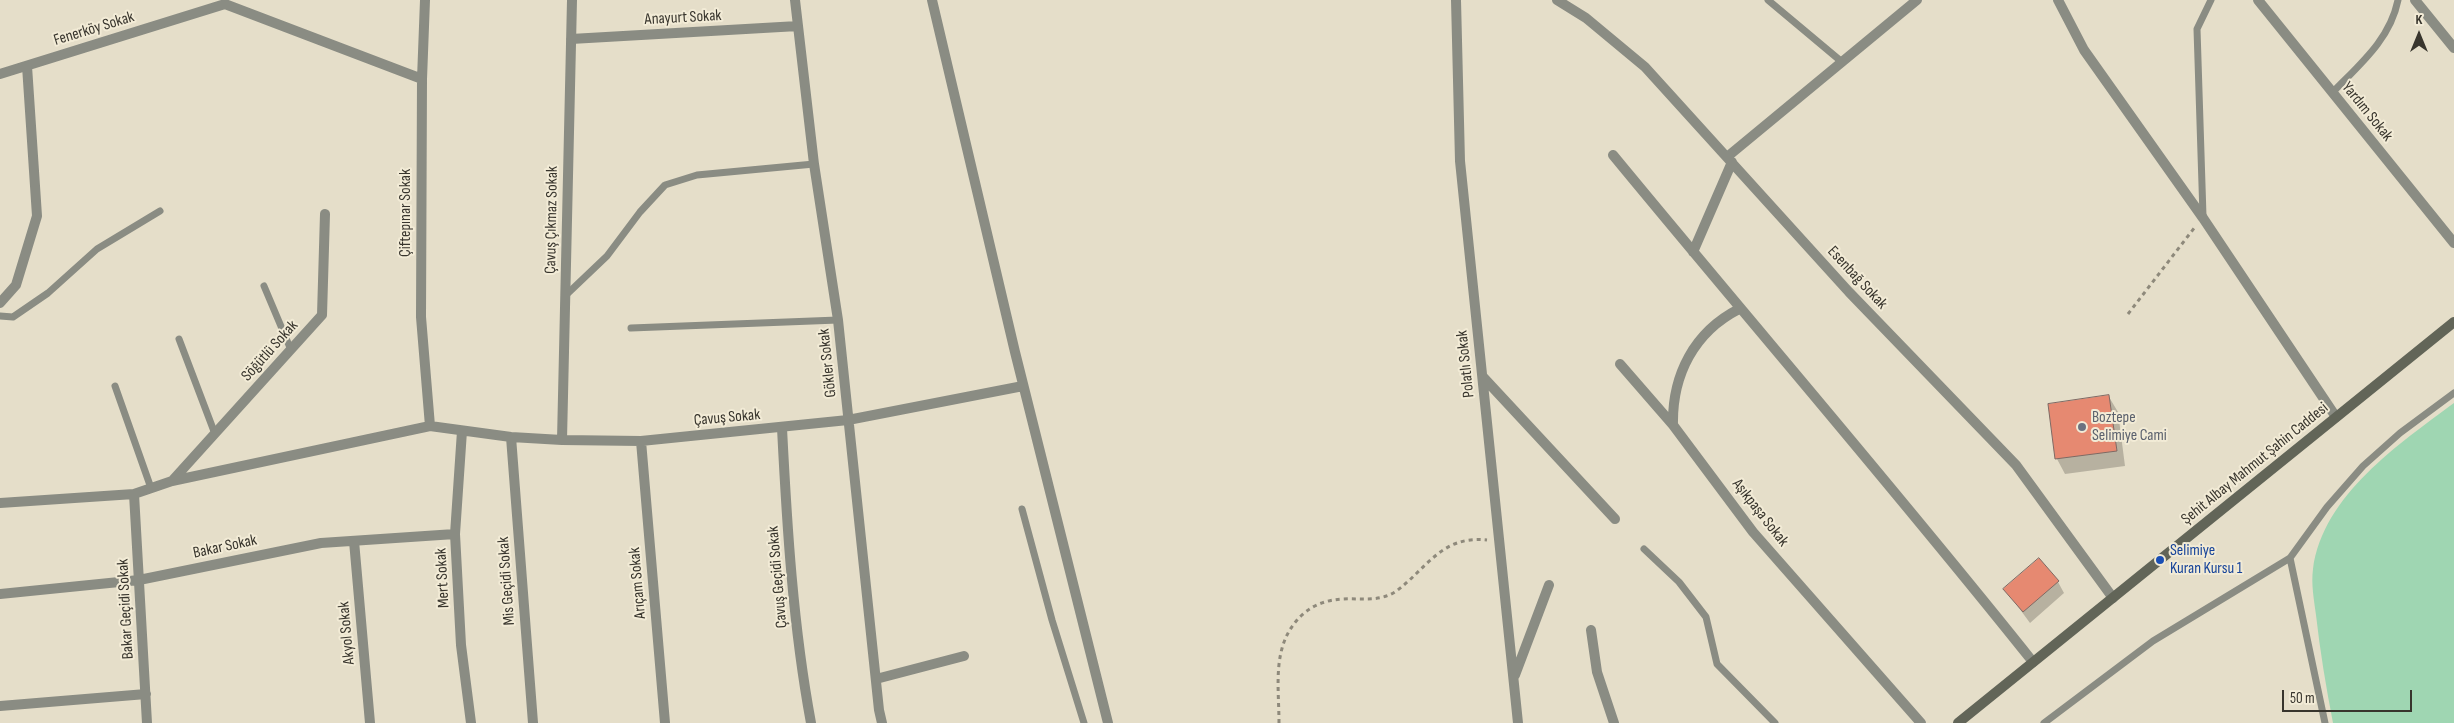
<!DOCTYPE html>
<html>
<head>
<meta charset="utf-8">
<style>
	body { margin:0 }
	#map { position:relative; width:2454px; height:723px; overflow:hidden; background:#e5dec9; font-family:"Sofia Sans Condensed",sans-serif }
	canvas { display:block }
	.north { position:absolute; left:2394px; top:10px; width:50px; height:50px; -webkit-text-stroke:4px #f2ebd6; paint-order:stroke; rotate:0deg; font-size:14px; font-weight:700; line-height:20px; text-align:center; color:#38352d }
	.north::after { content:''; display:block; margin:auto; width:18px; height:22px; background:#38352d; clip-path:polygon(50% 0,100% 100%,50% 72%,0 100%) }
	.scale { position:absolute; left:2282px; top:690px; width:130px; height:22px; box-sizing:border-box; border:2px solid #38352d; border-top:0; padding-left:6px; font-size:15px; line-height:18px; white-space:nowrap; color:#38352d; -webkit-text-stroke:4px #f2ebd6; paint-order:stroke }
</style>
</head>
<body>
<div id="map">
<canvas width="2454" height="723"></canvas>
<div class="north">K</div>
<div class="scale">50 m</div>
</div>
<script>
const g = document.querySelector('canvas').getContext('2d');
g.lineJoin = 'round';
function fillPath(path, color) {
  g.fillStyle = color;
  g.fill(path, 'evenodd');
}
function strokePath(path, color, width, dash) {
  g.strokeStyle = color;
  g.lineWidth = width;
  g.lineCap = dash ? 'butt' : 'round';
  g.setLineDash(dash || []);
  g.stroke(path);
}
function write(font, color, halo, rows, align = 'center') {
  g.font = font + ' "Sofia Sans Condensed",sans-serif';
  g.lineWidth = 4;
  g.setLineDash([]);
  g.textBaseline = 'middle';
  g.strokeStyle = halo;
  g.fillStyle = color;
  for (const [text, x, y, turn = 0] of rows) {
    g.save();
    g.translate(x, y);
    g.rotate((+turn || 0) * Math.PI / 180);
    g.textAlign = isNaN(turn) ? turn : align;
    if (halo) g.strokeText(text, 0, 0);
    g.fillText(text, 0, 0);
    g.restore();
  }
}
fillPath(new Path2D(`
	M2454,403V723H2333C2326,687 2320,651 2316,615C2314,600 2311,584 2313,569C2323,495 2399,444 2454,403Z`), '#9fd6b2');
fillPath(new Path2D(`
	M2109,397L2118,412L2125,466L2065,474L2057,459L2049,405Z
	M2058,582L2064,593L2030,623L2005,589Z`), '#0003');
const building = new Path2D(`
	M2109,395L2117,451L2055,459L2048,404Z
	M2039,558L2059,581L2023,612L2003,589Z`);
fillPath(building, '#e68971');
strokePath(building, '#7e6963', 1);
strokePath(new Path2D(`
	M2128,314L2195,227
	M1279,723C1279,685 1271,644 1302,615C1314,604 1327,600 1343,599C1361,598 1379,602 1395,592C1427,569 1441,535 1487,540`), '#8e897b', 3, [4, 4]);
strokePath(new Path2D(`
	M1768,0L1842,62
	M2332,93C2359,65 2390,40 2398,0
	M2203,216L2197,29L2211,0
	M264,286L291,350
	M565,296L607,256L640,212L665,185L697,175L814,164
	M0,316L13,317L48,293L97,249L160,211
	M631,328L838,320
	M179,339L215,434
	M115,386L151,488
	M1022,509L1052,620L1084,723
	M1644,549L1679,582L1706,617L1717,664L1775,723
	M2290,558L2325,723
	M2044,723L2153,641L2290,558L2327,507L2363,466L2400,433L2454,393`), '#8a8c83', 7);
strokePath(new Path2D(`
	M425,0L422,79L421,317L430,426
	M795,0L814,164L838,320L879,710L882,723
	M932,0L1015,352L1108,723
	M1456,0L1460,161L1518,723
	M1557,0L1586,18L1645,67L1849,292L2016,465L2113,598
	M2058,0L2084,50L2203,218L2336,417
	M2258,0L2454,243
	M2415,0L2454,48
	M571,39L798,26
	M0,74L225,4L422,79
	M1613,155C1753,325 1896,490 2033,662
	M1727,157L1917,0
	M1693,252L1732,162
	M0,303L16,285L37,216L27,66
	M1739,309C1694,332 1672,375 1673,425L1753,532L1921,723
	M1620,364L1673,425
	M1483,377L1615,519
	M782,428C787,527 793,626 811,723
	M462,431L455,534L461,645L471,723
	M511,437L533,723
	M562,440L572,0
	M641,441L665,723
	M172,481L322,315L325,214
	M134,494L147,723
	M0,503L134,494L172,481L430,426L511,437L562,440L641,441L848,420L1023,386
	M354,541L370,723
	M0,594L139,580L321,543L455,534
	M1591,630L1597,672L1614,723
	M1515,675L1549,585
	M876,679L964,656
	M0,706L146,694`), '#8a8c83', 10);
strokePath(new Path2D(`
	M1958,723L2454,322`), '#626558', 10);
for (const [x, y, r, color] of [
	[2082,427,5,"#6b7280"],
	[2160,560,5,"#1a4fb4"]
]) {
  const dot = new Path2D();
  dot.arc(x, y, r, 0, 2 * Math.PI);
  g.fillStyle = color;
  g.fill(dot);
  strokePath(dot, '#f2ebd6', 2);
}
write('16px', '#38352d', '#f2ebd6', [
	["Anayurt Sokak",683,18,-3],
	["Fenerköy Sokak",94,29,-17],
	["Yardım Sokak",2367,112,51],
	["Çiftepınar Sokak",406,213,-90],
	["Çavuş Çıkmaz Sokak",552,220,-89],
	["Esenbağ Sokak",1857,278,47],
	["Söğütlü Sokak",270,351,-48],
	["Gökler Sokak",828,363,-96],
	["Polatlı Sokak",1466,364,-96],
	["Çavuş Sokak",727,418,-5],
	["Şehit Albay Mahmut Şahin Caddesi",2255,464,-39],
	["Aşıkpaşa Sokak",1760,513,52],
	["Bakar Sokak",225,547,-12],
	["Çavuş Geçidi Sokak",778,577,-95],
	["Mert Sokak",443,578,-93],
	["Mis Geçidi Sokak",507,581,-94],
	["Arıçam Sokak",638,583,-95],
	["Bakar Geçidi Sokak",126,609,-93],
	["Akyol Sokak",347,633,-95]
]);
write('16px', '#5b616d', '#f2ebd6', [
	["Boztepe",2092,418],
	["Selimiye Cami",2092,436]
], 'left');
write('16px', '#164399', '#f2ebd6', [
	["Selimiye",2170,551],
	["Kuran Kursu 1",2170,569]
], 'left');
</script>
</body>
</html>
